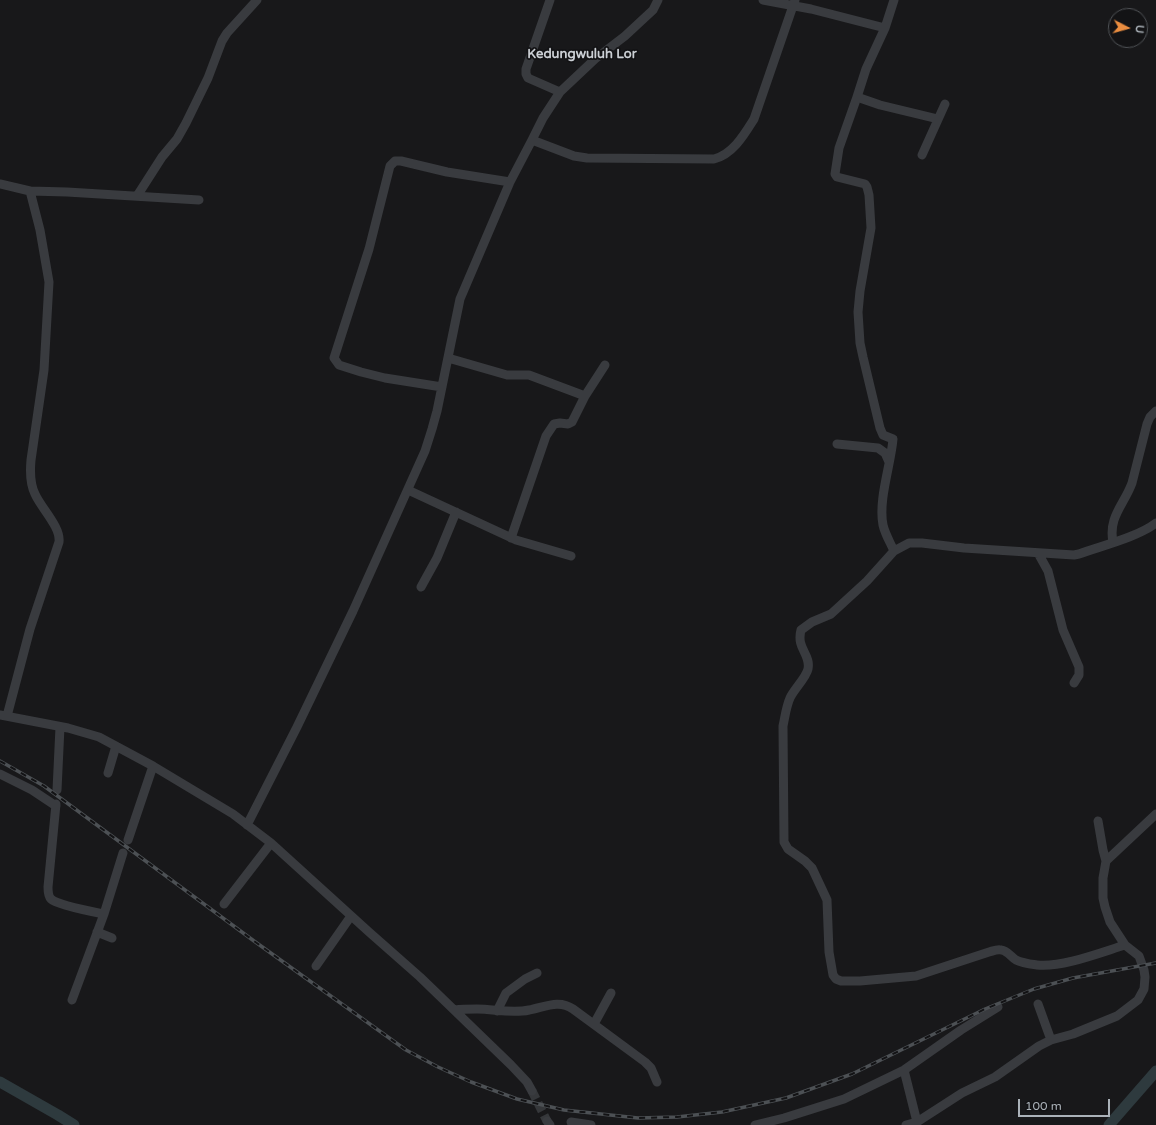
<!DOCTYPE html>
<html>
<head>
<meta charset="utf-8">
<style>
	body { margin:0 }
	#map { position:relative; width:1156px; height:1125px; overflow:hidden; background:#18181a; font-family:"Varela Round",sans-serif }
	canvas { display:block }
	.north { position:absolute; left:1108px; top:8px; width:40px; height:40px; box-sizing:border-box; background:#131315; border:1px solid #505357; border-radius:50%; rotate:96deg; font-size:11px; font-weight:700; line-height:16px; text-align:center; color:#abb2b9 }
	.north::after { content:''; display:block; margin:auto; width:14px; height:18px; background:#ea8d40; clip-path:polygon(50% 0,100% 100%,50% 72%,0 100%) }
	.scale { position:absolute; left:1018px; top:1099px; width:92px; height:18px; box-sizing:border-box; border:2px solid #abb2b9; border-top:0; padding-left:5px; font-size:12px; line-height:14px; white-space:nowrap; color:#abb2b9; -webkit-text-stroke:3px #131315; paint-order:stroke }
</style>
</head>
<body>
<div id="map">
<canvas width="1156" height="1125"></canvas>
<div class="north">U</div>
<div class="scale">100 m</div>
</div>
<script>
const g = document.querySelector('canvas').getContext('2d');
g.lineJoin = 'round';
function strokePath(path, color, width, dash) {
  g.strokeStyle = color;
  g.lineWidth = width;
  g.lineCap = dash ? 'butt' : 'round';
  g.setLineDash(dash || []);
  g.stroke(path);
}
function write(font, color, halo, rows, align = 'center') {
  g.font = font + ' "Varela Round",sans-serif';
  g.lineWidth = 3.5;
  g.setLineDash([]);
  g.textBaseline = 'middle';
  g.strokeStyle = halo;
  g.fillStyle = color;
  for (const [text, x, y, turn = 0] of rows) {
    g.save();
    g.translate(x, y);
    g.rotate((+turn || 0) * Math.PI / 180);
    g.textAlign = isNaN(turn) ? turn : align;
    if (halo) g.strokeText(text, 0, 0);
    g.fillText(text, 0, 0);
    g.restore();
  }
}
strokePath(new Path2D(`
	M0,1082L58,1115L74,1125
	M1109,1125L1156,1071`), '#2e3a3e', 11);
strokePath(new Path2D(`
	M532,1091L547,1121`), '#35373a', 9, [9, 4.5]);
strokePath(new Path2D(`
	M550,0L526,69V74L528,78L560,92
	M763,0L811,9L885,28
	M894,0L885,28L866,69L857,97L880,105L938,119
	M857,97L839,148L835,174L837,177L865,184L867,187L869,195L871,228L860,291L858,312L860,343L863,357L880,428L883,435L893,439C891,464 878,500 883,525C885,534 890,542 894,551
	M532,140L574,156L587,158L714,159C733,154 744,135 754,119L795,0
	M922,155L945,104
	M0,184L30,191L40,230L49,282L44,370L31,460C30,471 30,484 35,494C41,508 61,527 59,542L30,629L7,716
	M30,191L67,192L199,200
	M137,196L162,157L177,139L186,123L208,78L222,41L227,33L257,0
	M448,358L507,375H529L585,396
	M442,387L385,378L361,372L339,365L334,358L369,249L390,166L395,161H401L447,172L510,182
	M837,444L878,448L885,453L889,462
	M408,490L516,540L571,556
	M511,538L546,436L554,424L560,423L568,424L572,422L585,396L605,365
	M1113,542C1108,517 1124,505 1132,483L1147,424L1150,417L1156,411
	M1038,553L1048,571L1063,630L1079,667V675L1074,683
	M421,587L437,558L456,512
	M0,715L68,728L99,737L153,766L233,814L271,843L369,932L420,977L511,1065L527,1082L532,1091
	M108,773L116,746
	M0,774L32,790L56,806
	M57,790L60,727
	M56,804L48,887C48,891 48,896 51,899C57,905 94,912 104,914
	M1098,821L1103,850L1106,861
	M247,825L297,727L353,611L425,451L432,429L437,411L460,299L510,182L532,140L543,118L560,92L595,59L625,36L653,10L658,0
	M128,840L153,766
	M224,904L271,843
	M97,932L112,938
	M1125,945C1102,952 1061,968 1037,965C1030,964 1022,963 1016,960C1011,957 1007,950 1001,950C997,949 993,951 989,952L916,976L860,981H841L836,979L833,975L829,952L827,900L812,868L805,861L788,849L784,842L783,726C785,717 786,707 790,698C794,689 806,678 808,669C811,654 796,649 801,630L812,622L831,614L867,581L894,551L909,543H922L964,548L1074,555L1079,554C1101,546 1138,537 1156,523
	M316,966L351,916
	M72,1000L104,914L123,853
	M1038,1004L1051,1040
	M455,1010C462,1009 470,1009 477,1009C494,1009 512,1014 529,1010C545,1007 559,999 573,1009L645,1062L651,1068L657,1082
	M497,1011L506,993L525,979L537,973
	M594,1024L611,993
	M904,1070L917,1122
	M547,1121L550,1125
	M571,1122L591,1125
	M755,1125L784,1118L844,1099L904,1070L961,1030L998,1007
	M906,1125L917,1122L962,1093L995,1077L1039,1046L1051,1040L1073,1034L1117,1016L1138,1000L1144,989L1145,977L1144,970L1139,956L1125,945L1110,922L1105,907L1103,898V878L1106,861L1156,814`), '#393b3f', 9);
const rail = new Path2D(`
	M0,761L44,786L254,941L406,1050L438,1067L471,1082L517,1099L564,1110L638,1118L677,1117L722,1112L786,1098L852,1074L985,1009L1034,989L1073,978L1156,963`);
strokePath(rail, '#4c5054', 3.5);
strokePath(rail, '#131315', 2, [6]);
write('bold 13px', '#ccd0d5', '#131315', [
	["Kedungwuluh Lor",582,55]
]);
</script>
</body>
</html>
